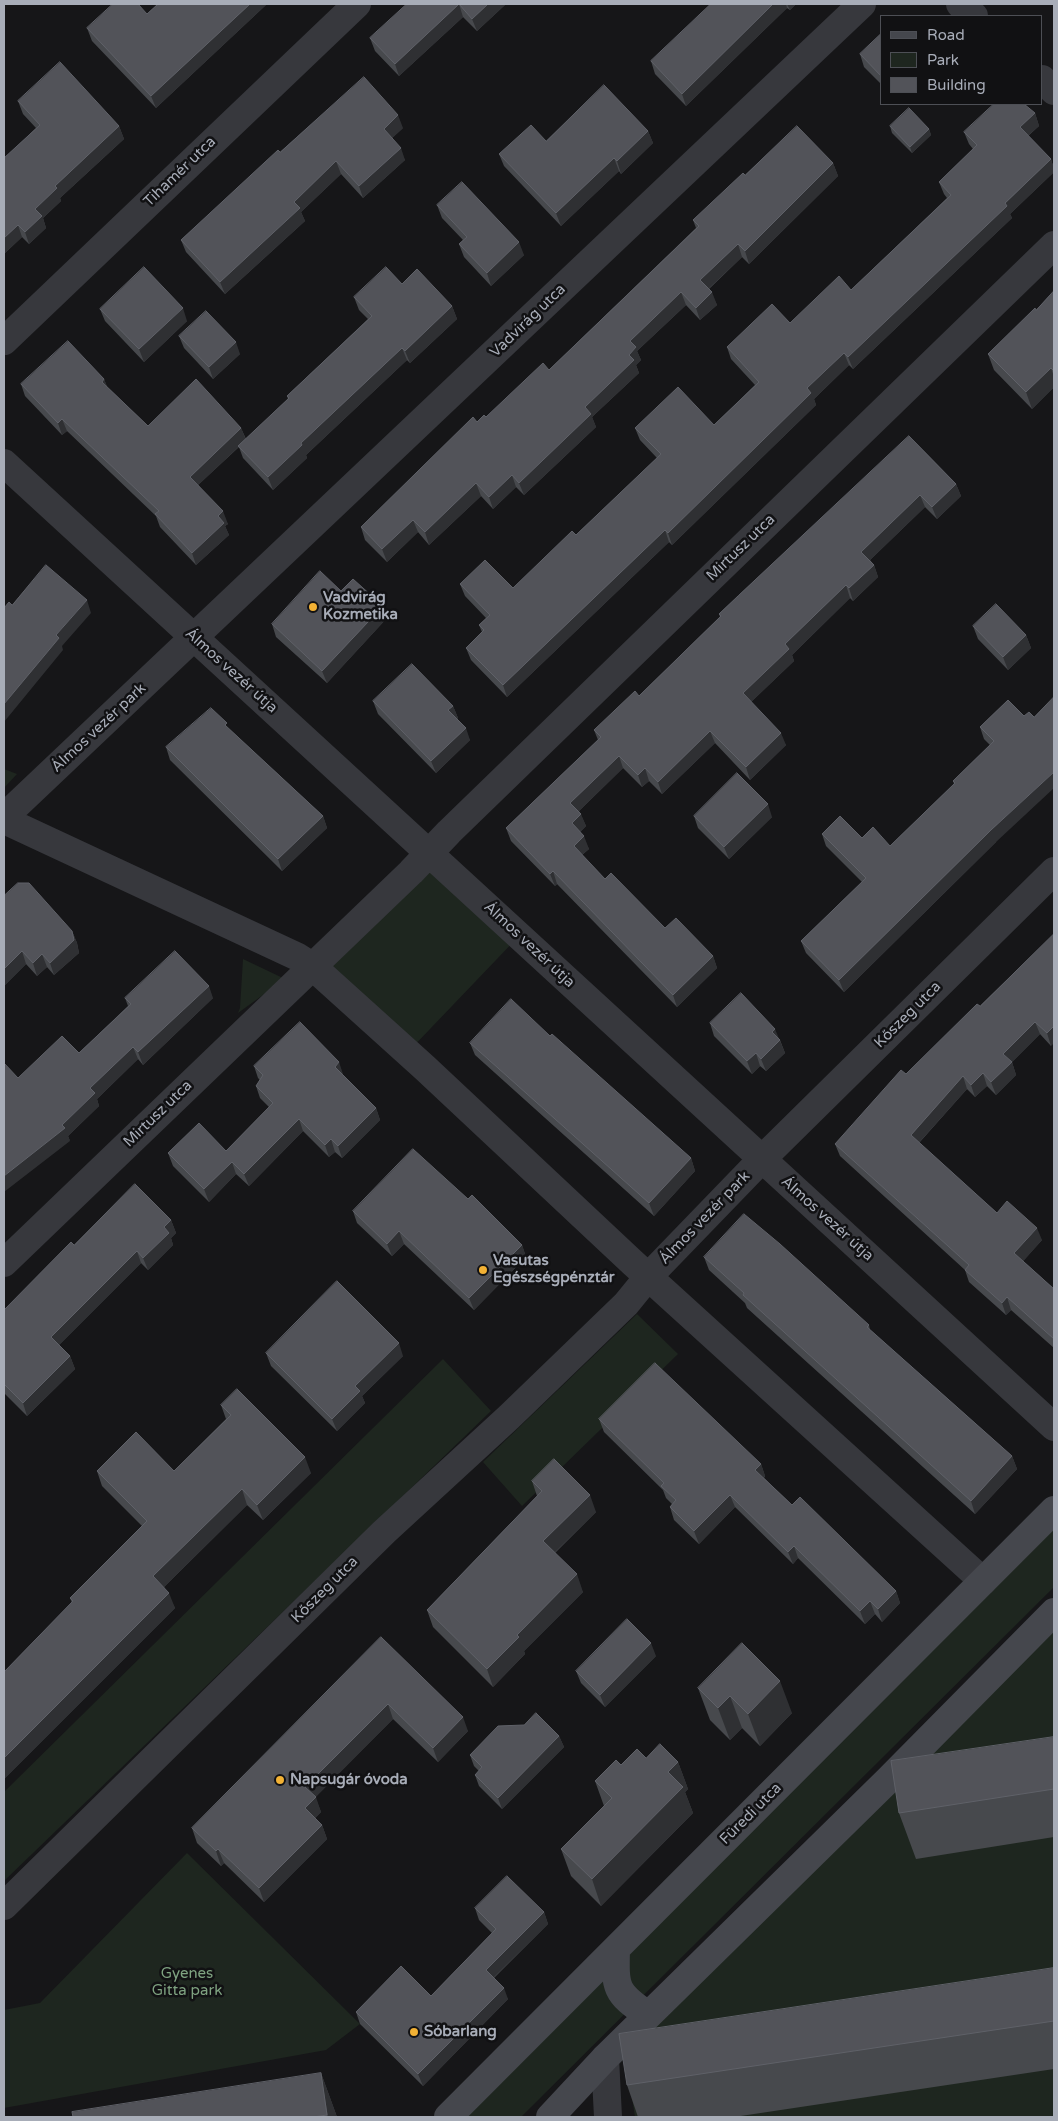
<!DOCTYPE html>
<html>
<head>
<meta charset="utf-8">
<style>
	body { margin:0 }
	#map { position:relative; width:1058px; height:2121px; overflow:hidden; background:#161618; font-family:"Varela Round",sans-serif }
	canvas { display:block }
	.frame { position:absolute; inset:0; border:5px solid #a8adb8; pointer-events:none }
	.legend { position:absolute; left:880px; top:15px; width:162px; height:90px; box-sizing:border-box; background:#111113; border:1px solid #4d4f55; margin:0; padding:6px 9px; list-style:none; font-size:15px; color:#a8adb8 }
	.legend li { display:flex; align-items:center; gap:10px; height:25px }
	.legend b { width:25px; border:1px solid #4d4f55 }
</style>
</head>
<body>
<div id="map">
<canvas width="1058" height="2121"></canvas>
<div class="frame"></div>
<ul class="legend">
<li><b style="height:6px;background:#45474d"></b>Road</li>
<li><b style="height:14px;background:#1e261f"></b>Park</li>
<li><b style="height:14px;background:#525359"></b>Building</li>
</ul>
</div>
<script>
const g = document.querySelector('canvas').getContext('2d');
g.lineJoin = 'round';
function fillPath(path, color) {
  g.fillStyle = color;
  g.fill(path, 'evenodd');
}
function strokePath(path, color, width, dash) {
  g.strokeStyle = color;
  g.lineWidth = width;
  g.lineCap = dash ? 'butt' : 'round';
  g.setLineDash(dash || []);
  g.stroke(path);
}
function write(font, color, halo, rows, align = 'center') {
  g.font = font + ' "Varela Round",sans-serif';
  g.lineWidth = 5;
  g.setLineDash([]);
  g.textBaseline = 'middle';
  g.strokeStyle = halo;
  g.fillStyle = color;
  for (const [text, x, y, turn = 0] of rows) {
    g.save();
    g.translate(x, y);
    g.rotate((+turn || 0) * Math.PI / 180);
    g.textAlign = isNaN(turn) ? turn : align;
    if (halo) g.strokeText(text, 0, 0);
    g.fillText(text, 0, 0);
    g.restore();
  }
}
fillPath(new Path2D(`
	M4,769L17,774L4,788Z
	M429,852L519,936L408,1052L312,966Z
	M243,959L285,979L238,1013L240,1008Z
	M637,1314L678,1354L522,1506L483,1462Z
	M443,1359L491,1411L4,1881V1792Z
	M1054,1525V1587L521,2117H460Z
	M1054,1626V2117H635L625,2052Z
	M187,1853L360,2024L326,2050L4,2108V2010L40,2003Z`), '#1e261f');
strokePath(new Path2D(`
	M4,341L357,4
	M4,463L1054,1427
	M4,817L862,4
	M4,820L298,957L312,966L425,1068L633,1263L983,1581
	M4,1263L411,872L449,832L1054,245
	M4,1906L384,1532L509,1417L626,1304L648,1277L762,1159L1054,871`), '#37383d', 28);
strokePath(new Path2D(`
	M960,4L974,16
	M1042,79L1054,91
	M605,2058L608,2117`), '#37383d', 28);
strokePath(new Path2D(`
	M616,1949C615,1988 615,1993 648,2015
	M448,2117L1054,1510
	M550,2117L605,2058L888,1780L1054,1612`), '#45474d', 28);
fillPath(new Path2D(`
	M158,4H267L156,108L92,41L87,28L147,14Z
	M407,4H506L477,31L463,17L399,76L375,51L370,38Z
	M711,4H796L790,10L787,8L686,106L655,74L651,61Z
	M882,33V85L864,67L860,54Z
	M18,101L119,126L124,139L60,198L61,201L43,218L46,228L29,244L22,237L4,254V159L36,128L23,114Z
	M1035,113L1039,126L1028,136L1051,159L1054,169V172L1010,214L1012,218L853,369L849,365L814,399L816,405L672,545L669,542L507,697L471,660L466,648L482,632L479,625L486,618L465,596L460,584L513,588L576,535L657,458L640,440L635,428L714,425L755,385L731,359L727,347L790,323L851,290L947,198L944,194L939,182L973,149L969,144L964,132Z
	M890,126L929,129L931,135L912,153L892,133Z
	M403,128L392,138L405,160L363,198L341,174L301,212L305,221L225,294L186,252L181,240L280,152Z
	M648,131L653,143L621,174L619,171L561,226L504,166L499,154L546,141Z
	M833,163L838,176L749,264L742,257L709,289L717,305L700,320L686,305L637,351L641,360L636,365L639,373L592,417L596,427L524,495L516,487L493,509L481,496L429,545L418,532L387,562L365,540L361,527L477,422L486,417L549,370L696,228L693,220L745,175Z
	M437,205L524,255L491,286L464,257L459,244L463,240L442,218Z
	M402,284L452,306L457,319L410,363L407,360L306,455L307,458L273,490L243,458L239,447L198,485L228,524L225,526L229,535L196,565L160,527L156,516L67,431L62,435L25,396L21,384L104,379L107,387L148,426L241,428L246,439L288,399L287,396L368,319L359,310L354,297Z
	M1054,291V387L1032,409L994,370L988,354L1036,310Z
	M100,309L187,321L144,362L105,321Z
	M179,336L240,354L213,379L184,348Z
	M909,436L956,484L961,496L937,519L925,507L870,560L874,565L878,577L853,601L850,598L792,655L794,661L751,702L786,745L750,780L715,743L662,794L649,781L642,787L623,768L579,811L586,826L580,832L589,849L582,855L605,879L665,928L713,956L717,968L677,1007L557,884L555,886L511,841L506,828L598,740L594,730L639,696L720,617L719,614Z
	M341,591L387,618L327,683L276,637L272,624Z
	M973,626L1026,635L1031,648L1008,670L978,639Z
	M1008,700L996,842L844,992L806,953L801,941L862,882L826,846L822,834L862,838L890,846L954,784L953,781L990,745L984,739L980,727Z
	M373,701L453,706L458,718L457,719L470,740L436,773L378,714Z
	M230,730L323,816L327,828L282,871L170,760L166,747Z
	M694,816L772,817L729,859L698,828Z
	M4,896L72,931L77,943L79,953L54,975L47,967L37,976L26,964L4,986Z
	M1054,934L1051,1046L1040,1034L1012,1062L1016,1075L996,1095L987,1086L975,1097L967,1089L919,1143L997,1213L1042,1240L1023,1261L1054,1289V1348L1011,1310L1006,1315L969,1282L965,1270L840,1156L835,1144L906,1074L980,1006Z
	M125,998H213L143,1065L138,1059L97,1099L99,1106L68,1136L70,1141L18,1078L79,1053L128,1006Z
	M710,1023L779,1039L780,1040L785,1053L766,1071L760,1066L752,1074L714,1036Z
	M550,1036L691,1158L695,1171L654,1216L475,1055L470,1043Z
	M254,1066L343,1074V1075L376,1108L380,1120L342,1158L335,1152L329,1157L303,1131L249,1186L236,1174L209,1202L173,1166L168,1153L226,1151L269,1107L260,1098L256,1086L260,1080L258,1078Z
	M468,1199L522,1245L526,1257L474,1310L404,1244L392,1256L357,1223L353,1211Z
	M171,1220L176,1233L171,1238L173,1245L148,1270L141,1263L59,1345L70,1356L75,1369L27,1416L4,1393V1310L74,1245Z
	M704,1257L869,1325L870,1330L1012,1456L1017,1469L975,1514L747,1308L745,1303L709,1270Z
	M266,1353L403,1356L362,1396L365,1403L337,1431L271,1366Z
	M221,1405L311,1473L263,1520L247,1505L164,1587L175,1608L4,1779V1672L72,1603L70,1598L142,1526L102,1486L97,1471H174L226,1419Z
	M599,1419L761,1464L765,1476L764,1478L792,1505L896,1591L900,1603L882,1622L875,1614L865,1624L798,1558L793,1564L735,1507L699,1544L674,1520L670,1507L672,1504L666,1498L663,1490L604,1432Z
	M532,1481L596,1512L555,1553L583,1592L524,1651L525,1654L493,1687L433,1627L427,1610L537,1496Z
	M381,1637L468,1731L438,1762L393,1719L315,1797L321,1812L315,1818L322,1825L327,1839L264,1902L224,1863L221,1866L197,1843L192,1828Z
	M656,1656L605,1707L581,1683L576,1671Z
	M698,1688L792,1713L760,1746L742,1728L730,1740L710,1720Z
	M524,1725L559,1736L564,1747L502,1809L479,1786L475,1775L479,1771L474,1766L470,1755Z
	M1054,1737V1837L916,1859L899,1813Z
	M646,1758L678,1762L688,1789L685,1792L693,1813L601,1906L571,1876L561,1849L604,1806L595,1781L621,1765Z
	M475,1908L544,1912L548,1924L494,1978L508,1999L423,2086L360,2024L356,2012L431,1996L492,1933L479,1920Z
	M1054,1968V2069L734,2117H638L627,2085Z
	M321,2073L337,2117H73Z`), '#47494d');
fillPath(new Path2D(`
	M250,4H267L156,108L151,96Z
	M459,4L463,17L399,76L395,64Z
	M488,4H506L477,31L472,19Z
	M773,4H786L787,8L686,106L682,94Z
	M787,4H796L790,10Z
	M1035,113L1039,126L1024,139L1020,127Z
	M398,115L403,128L388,142L384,129Z
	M119,126L124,139L60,198L61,201L43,218L46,228L29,244L25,232L35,209L55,186Z
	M929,129L931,135L912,153L910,147Z
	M648,131L653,143L621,174L617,161Z
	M401,148L405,160L363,198L359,186Z
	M614,158L619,171L561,226L556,213Z
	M1051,159L1054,169V172L1010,214L1012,218L853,369L848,357Z
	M336,161L341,174L301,212L305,221L225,294L220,282L294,202Z
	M833,163L838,176L749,264L745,251Z
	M18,225L22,237L4,254V238Z
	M519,242L524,255L491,286L487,273Z
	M738,244L742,257L705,292L700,280Z
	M681,292L686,305L637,351L641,360L636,365L639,373L592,417L596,427L524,495L519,483L629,355L630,341Z
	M712,292L717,305L700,320L696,308Z
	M452,306L457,319L410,363L405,351Z
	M183,308L187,321L144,362L139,349Z
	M236,342L240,354L213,379L209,367Z
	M402,348L407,360L306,455L307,458L273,490L268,477L301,443Z
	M844,353L849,365L814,399L816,405L672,545L668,533L807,388Z
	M1051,368L1054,377V387L1032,409L1026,392Z
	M104,379L109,391L102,382Z
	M62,419L67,431L62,435L58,423Z
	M241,428L246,440L194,489L190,477Z
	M512,475L516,487L493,509L489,497Z
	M476,483L481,496L429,545L425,532Z
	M956,484L961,496L937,519L932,507Z
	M920,495L925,507L866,564L861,552Z
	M223,511L228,524L225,526L229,535L196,565L192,553L218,516Z
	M413,520L418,532L387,562L382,549Z
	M665,530L669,542L507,697L503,685Z
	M874,565L878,577L853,601L849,588Z
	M846,585L850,598L792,655L794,661L747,706L743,693L785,644Z
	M87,600L91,613L62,646L63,650L4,722V704L56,635Z
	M383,606L387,618L327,683L322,671Z
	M1026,635L1031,648L1008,670L1003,657Z
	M453,706L458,718L453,723L448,710Z
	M466,728L470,740L436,773L431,761Z
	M710,731L715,743L662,794L658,782Z
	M781,733L786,745L750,780L746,767Z
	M619,756L623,768L575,815L570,803Z
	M645,768L649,781L642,787L638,775Z
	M1054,772V788L996,842L844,992L839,980L991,830Z
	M768,804L772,817L729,859L724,847Z
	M581,814L586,826L576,835L572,823Z
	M323,816L327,828L282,871L278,859Z
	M584,836L589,849L578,858L574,846Z
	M553,871L557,884L555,886L550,874Z
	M72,931L77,943L79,953L54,975L50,963Z
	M22,951L26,964L4,986V969Z
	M42,954L47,967L37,976L33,963Z
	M713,956L717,968L677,1007L673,995Z
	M209,986L213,998L143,1065L138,1052Z
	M1035,1022L1040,1034L1008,1066L1003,1054Z
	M1054,1026V1043L1051,1046L1047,1033Z
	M775,1029L785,1053L766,1071L761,1059L772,1032Z
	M133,1047L138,1059L97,1099L99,1106L68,1136L70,1141L4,1192V1176L62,1125L90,1088Z
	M756,1053L760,1066L752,1074L747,1061Z
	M339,1062L343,1074L339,1079L335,1067Z
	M1012,1062L1016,1075L996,1095L991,1082Z
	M983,1073L987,1086L975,1097L971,1085Z
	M963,1076L967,1089L915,1147L911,1135Z
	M376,1108L380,1120L342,1158L338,1146Z
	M299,1119L303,1131L249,1186L244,1174Z
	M331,1139L335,1152L329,1157L325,1145Z
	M691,1158L695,1171L654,1216L649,1203Z
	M232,1162L236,1174L209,1202L204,1189Z
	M171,1220L176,1233L171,1238L173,1245L148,1270L143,1258L164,1227Z
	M1037,1228L1042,1240L1019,1266L1014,1253Z
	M399,1231L404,1244L392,1256L387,1244Z
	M522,1245L526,1257L474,1310L469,1298Z
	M137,1251L141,1263L55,1349L51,1337Z
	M1007,1297L1011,1310L1006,1315L1002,1303Z
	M399,1343L403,1356L362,1396L365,1403L337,1431L332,1419L355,1386Z
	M70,1356L75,1369L27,1416L23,1403Z
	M1012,1456L1017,1469L975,1514L971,1501Z
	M305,1457L311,1473L263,1520L257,1505Z
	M761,1464L765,1476L759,1482L755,1470Z
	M242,1489L247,1505L159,1592L153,1576Z
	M590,1495L596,1512L549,1558L543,1541Z
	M730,1495L735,1507L699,1544L694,1531Z
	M794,1546L798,1558L793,1564L788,1552Z
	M577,1574L583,1592L524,1651L525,1654L493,1687L487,1669L517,1635Z
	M896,1591L900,1603L882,1622L878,1609Z
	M169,1593L175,1608L4,1779V1758Z
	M870,1601L875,1614L865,1624L860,1611Z
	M651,1643L656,1656L605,1707L600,1695Z
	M780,1681L792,1713L760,1746L748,1714Z
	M730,1696L742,1728L730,1740L718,1708Z
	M388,1704L393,1719L311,1802L305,1787Z
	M463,1717L468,1731L438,1762L433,1748Z
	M559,1736L564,1747L502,1809L498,1798Z
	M678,1762L688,1789L685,1792L693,1813L601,1906L592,1879L668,1772Z
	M316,1797L321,1812L311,1823L305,1808Z
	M322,1825L327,1839L264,1902L259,1888Z
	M218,1849L224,1863L221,1866L216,1851Z
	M544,1912L548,1924L490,1981L486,1970Z
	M504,1988L508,1999L423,2086L418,2074Z
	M321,2073L337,2117H328Z`), '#2f3033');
const building = new Path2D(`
	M113,4H138L147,14L158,4H250L151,96L87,28Z
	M407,4H488L472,19L459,4L395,64L370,38Z
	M711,4H773L682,94L651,61Z
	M882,33V77L860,54Z
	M60,62L119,126L55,186L57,188L35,209L42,216L25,232L18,225L4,238V158L40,125L18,101Z
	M364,77L398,115L384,129L401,148L359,186L336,161L294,202L300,208L220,282L181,240L278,150L280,152Z
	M604,85L648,131L617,161L614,158L556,213L499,154L531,125L546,141Z
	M994,104H1024L1035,113L1020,127L1051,159L1005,203L1007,206L848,357L844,353L807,388L811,393L668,533L665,530L503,685L466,648L484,630L479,625L490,615L460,584L485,560L513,588L572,531L576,535L661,454L635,428L678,387L714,425L759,382L727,347L772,304L790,323L839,276L851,290L951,195L939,182L977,145L964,132Z
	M909,108L929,129L910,147L890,126Z
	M797,126L833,163L745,251L738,244L700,280L712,292L696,308L681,292L630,341L636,347L629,355L634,360L585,407L591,414L519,483L512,475L489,497L476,483L425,532L413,520L382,549L361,527L473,417L477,422L484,415L486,417L543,363L549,370L699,226L693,220L743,173L745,175Z
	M462,182L519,242L487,273L459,244L467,237L437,205Z
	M144,267L183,308L139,349L100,309Z
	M386,267L402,284L417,269L452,306L405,351L402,348L301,443L302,445L268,477L238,446L289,398L287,396L372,316L354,297Z
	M1054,291V371L1051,368L1026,392L988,354L1035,308L1036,310Z
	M206,311L236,342L209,367L179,336Z
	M68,341L104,379L102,382L148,426L196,379L241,428L190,477L223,511L218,516L224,523L192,553L155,514L159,511L62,419L58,423L21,384Z
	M909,436L956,484L932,507L920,495L861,552L874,565L849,588L846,585L785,644L789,649L743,693L781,733L746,767L710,731L658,782L645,768L638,775L619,756L570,803L581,814L572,823L584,836L574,846L605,879L611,873L665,928L676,918L713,956L673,995L553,871L550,874L506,828L601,737L594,730L635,691L639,696L721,616L719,614L738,596Z
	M46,565L87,600L56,635L59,638L4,704V608L9,602L12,605Z
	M320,571L341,591L353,579L383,606L322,671L272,624Z
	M996,604L1026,635L1003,657L973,626Z
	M412,664L453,706L448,710L466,728L431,761L373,701Z
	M1054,697V772L991,830L839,980L801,941L866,878L822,834L840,816L862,838L873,827L890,846L955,783L953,781L994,741L980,727L1008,700L1024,716L1029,712L1034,717Z
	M211,708L227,723L225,725L323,816L278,859L166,747Z
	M737,773L768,804L724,847L694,816Z
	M18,883H29L72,931L74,940L50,963L42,954L33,963L22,951L4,969V896Z
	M1054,934V1026L1047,1033L1035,1022L1003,1054L1012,1062L991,1082L983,1073L971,1085L963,1076L911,1135L997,1213L1007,1201L1037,1228L1014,1253L1054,1289V1339L1007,1297L1002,1303L965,1270L969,1265L835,1144L901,1070L906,1074L977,1004L980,1006Z
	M175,951L209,986L138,1052L133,1047L90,1088L95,1093L62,1125L65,1128L4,1176V1063L18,1078L62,1036L79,1053L131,1004L125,998Z
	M741,993L775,1029L772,1032L780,1040L761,1059L756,1053L747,1061L710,1023Z
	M511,999L550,1036L552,1034L691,1158L649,1203L470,1043Z
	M300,1022L339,1062L335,1067L376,1108L338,1146L331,1139L325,1145L299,1119L244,1174L232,1162L204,1189L168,1153L199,1123L226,1151L273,1103L256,1086L263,1075L254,1066Z
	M413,1149L468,1199L472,1195L522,1245L469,1298L399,1231L387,1244L353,1211Z
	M135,1184L171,1220L164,1227L169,1233L143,1258L137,1251L51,1337L70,1356L23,1403L4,1384V1310L71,1242L74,1245Z
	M744,1214L780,1244L869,1325L867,1327L1012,1456L971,1501L743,1295L744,1293L704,1257Z
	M337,1281L399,1343L355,1386L360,1391L332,1419L266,1353Z
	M655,1363L761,1464L755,1470L792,1505L800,1497L896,1591L878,1609L870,1601L860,1611L794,1546L788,1552L730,1495L694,1531L670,1507L676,1500L661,1486L664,1483L599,1419Z
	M237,1389L305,1457L257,1505L242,1489L153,1576L169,1593L4,1758V1672L73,1601L70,1598L147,1521L97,1471L136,1432L174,1471L231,1415L221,1405Z
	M554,1459L590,1495L543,1541L577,1574L517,1635L519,1637L487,1669L427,1610L542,1491L532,1481Z
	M627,1619L651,1643L600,1695L576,1671Z
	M381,1637L463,1717L433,1748L388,1704L305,1787L316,1797L305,1808L322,1825L259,1888L218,1849L216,1851L192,1828Z
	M742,1643L780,1681L748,1714L730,1696L718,1708L698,1688Z
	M536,1713L559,1736L498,1798L475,1775L482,1767L470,1755L498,1726L524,1725Z
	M1054,1737V1789L899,1813L891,1761Z
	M660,1744L678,1762L668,1772L683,1787L592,1879L561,1849L612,1798L595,1781L616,1760L621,1765L637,1749L646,1758Z
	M507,1876L544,1912L486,1970L504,1988L418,2074L356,2012L401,1966L431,1996L496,1929L475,1908Z
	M1054,1968V2021L627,2085L619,2034Z
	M321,2073L327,2115L313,2117H73L72,2112Z`);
fillPath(building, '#525359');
strokePath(building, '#5f6168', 1);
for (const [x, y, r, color] of [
	[313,607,5,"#f2b134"],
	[483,1270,5,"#f2b134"],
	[280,1780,5,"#f2b134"],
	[414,2032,5,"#f2b134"]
]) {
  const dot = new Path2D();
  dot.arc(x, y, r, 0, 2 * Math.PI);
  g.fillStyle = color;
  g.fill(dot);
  strokePath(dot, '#111113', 2);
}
write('15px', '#a8adb8', '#111113', [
	["Tihamér utca",180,172,-44],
	["Vadvirág utca",528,321,-44],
	["Mirtusz utca",741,548,-44],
	["Álmos vezér útja",231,671,42],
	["Álmos vezér park",99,728,-43],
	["Álmos vezér útja",529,945,43],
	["Kőszeg utca",908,1015,-45],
	["Mirtusz utca",158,1114,-44],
	["Álmos vezér park",705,1218,-46],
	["Álmos vezér útja",827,1219,42],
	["Kőszeg utca",325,1590,-45],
	["Füredi utca",751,1814,-45]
]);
write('bold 15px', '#a8adb8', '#111113', [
	["Vadvirág",323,598],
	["Kozmetika",323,615],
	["Vasutas",493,1261],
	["Egészségpénztár",493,1278],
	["Napsugár óvoda",290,1780],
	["Sóbarlang",424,2032]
], 'left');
write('15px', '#7fa381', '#111113', [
	["Gyenes",187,1974],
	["Gitta park",187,1991]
]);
</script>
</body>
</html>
